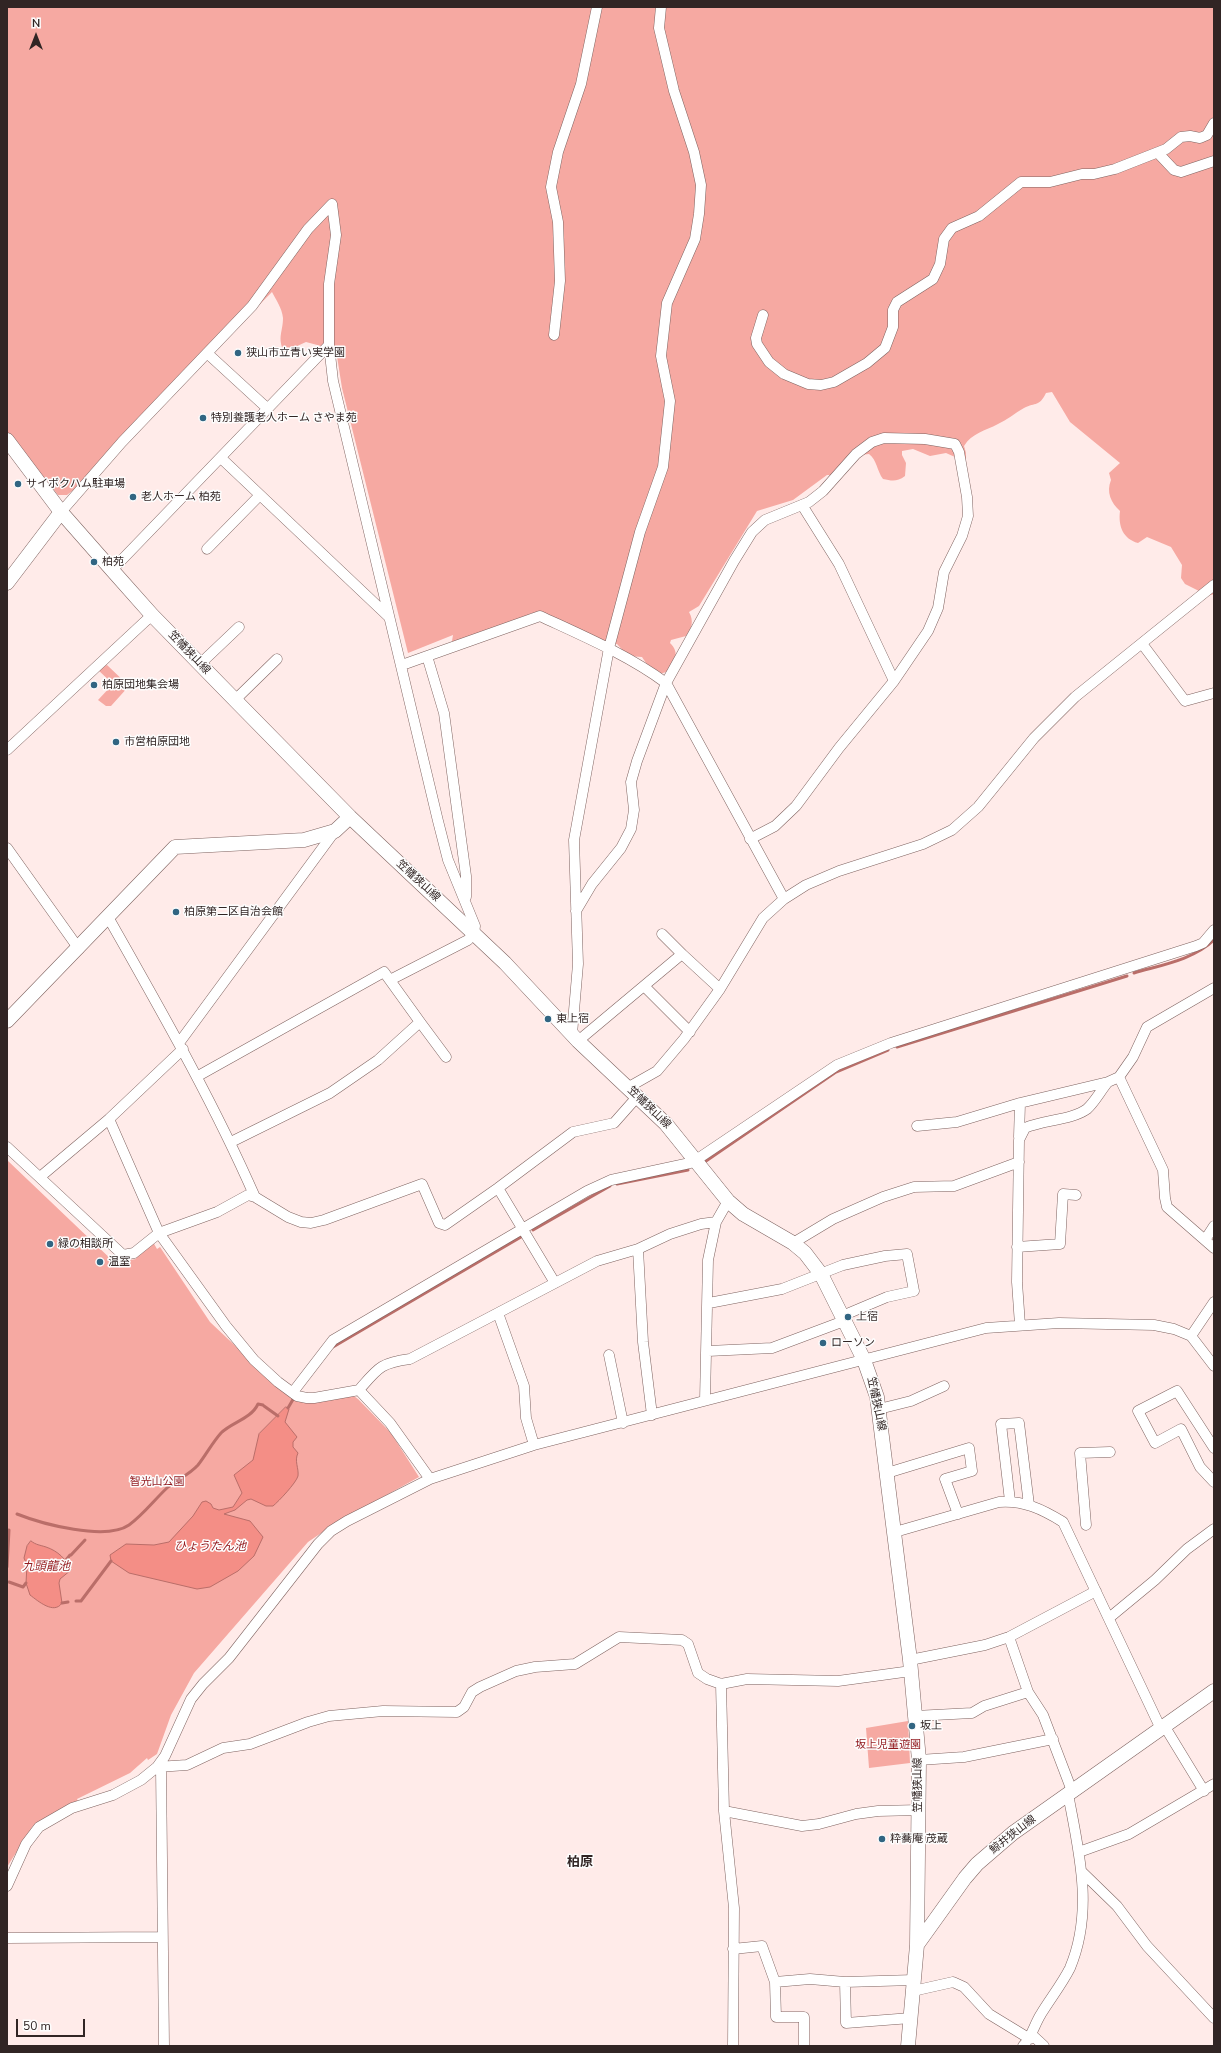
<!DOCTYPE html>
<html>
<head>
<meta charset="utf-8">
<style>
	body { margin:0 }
	#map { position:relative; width:1221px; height:2053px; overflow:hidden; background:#ffebe9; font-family:"Nunito Sans",sans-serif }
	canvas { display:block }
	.frame { position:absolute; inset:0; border:8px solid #312524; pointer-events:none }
	.north { position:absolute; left:16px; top:16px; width:40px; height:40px; -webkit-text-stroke:3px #fdfdfd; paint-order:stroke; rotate:0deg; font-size:11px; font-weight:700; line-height:16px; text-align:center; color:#312524 }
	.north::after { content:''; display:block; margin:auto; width:14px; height:18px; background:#312524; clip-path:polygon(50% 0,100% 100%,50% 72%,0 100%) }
	.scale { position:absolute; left:16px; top:2019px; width:69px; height:18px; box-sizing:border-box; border:2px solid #312524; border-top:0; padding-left:5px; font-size:12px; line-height:14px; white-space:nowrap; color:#312524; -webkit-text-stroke:3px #fdfdfd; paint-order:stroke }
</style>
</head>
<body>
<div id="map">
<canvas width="1221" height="2053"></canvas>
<div class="frame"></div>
<div class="north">N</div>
<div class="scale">50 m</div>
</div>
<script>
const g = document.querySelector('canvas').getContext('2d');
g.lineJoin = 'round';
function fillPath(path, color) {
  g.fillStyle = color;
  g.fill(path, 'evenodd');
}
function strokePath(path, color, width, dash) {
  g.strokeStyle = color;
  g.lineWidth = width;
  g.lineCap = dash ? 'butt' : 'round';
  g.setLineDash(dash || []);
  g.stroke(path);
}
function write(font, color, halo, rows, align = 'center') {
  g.font = font + ' "Nunito Sans","Noto Sans JP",sans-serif';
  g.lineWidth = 3;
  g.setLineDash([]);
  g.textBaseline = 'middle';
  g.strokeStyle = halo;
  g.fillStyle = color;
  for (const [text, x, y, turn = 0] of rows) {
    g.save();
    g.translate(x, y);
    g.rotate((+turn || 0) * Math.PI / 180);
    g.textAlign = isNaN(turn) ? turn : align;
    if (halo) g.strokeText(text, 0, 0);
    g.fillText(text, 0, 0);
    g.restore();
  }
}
fillPath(new Path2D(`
	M7,7H1214V594L1211,595L1201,592L1185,584L1181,578L1182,565L1171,547L1147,537L1138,543C1123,539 1118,526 1120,511C1111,503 1106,492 1111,480L1109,473L1120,463L1070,422L1052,392L1046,393C1039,407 1036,402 1024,408C1015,413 1007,420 998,424C985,431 972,433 964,446L966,453V464L958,466L955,457L946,453L930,456L913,449L902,451V455L906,463L905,476C897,482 892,481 883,479C877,471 877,460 869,454L852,456L833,475H827L793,500L757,511L699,606L689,612C694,621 692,628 686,636L671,640L670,643C680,653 675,660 669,671L660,674L650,669L642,657L628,656L617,644H606L541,613H531L526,618L454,644L452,641L453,635L408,653L342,388L336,350L306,342L284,352C277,337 283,332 283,318C282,308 276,300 272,292L80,485L67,495H58L7,432Z
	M107,665L129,686L111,706H106L98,700L113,684L97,669Z
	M7,1160L115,1263L136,1259L135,1254L153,1242L157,1249L160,1247L210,1322L279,1387L300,1402L351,1394L358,1399L391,1433L419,1477L336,1523L308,1542L194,1673L171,1715L157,1754L148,1760L147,1758L130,1773L77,1799L78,1802L33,1826L7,1867Z
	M908,1721L910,1763L869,1768L866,1728Z`), '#f6a9a2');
const water = new Path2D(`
	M286,1407L289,1409L285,1422L297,1437L293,1442V1447L298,1453C294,1461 299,1468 298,1476C296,1483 279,1501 273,1506H266L251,1499L247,1500L235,1510L224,1514L250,1521L263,1537L254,1556L238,1571L210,1587L197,1589L129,1573L111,1561L110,1555L126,1544L154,1545L169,1542L193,1516L202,1502L206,1501L211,1504L213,1508L219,1510L233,1507L242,1493L234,1475L253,1460L259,1434Z
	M31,1541C36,1545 40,1545 46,1547C58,1551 66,1559 71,1570L60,1579L59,1583L62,1603C54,1615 38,1601 30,1595L26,1583L27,1565L24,1558L27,1546Z`);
fillPath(water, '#f48e86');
strokePath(water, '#ba6e69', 1);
strokePath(new Path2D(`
	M1134,973C1161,965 1193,960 1214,940
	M897,1047L1127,976
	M706,1161L836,1072L888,1050
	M617,1184L688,1170
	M533,1230L610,1186
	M333,1347L521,1237
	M264,1406L278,1416
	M288,1408L295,1396
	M17,1514C42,1524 106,1541 129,1525C143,1515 155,1499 168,1487C178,1479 189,1475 198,1465C206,1455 212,1443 221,1433C232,1422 251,1419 258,1404L263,1405
	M71,1555L85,1540
	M66,1560L70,1555
	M7,1567L9,1530
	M9,1582L23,1587L26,1583
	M76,1601H81L111,1561
	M62,1603L68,1602`), '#ba6e69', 3);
const street = new Path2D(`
	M1158,153L1174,170L1181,172L1214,161
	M332,204L336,235L329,284V345L333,381L438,821L448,860L475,926L474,933L468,940L390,980
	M763,315L756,338L757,344L769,362L784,374L808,384L821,385L834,382L867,363L885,348L893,327V310L897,302L933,279L940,264L944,239L952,228L979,216L1021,182H1050L1082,174H1094L1115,169L1166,149L1181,137L1190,136L1200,138L1207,135L1214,123
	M554,335L560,281L558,222L551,187L558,152L581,84L597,7
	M207,353L268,409
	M221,458L389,617
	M802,505L839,564L894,681
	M61,512L122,442L252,306L308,229L332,204
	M207,549L260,495
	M112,570L329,345
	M1143,645L1185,701L1214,693
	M427,656L444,713L466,876V897
	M200,664L239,627
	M402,665L540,616C583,636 628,655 666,683L784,899
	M235,700L277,659
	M7,750L152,615
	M7,848L79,949
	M576,911L592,884L621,848L631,829L634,810L631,782L637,761L666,683L734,561L752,532L765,520L809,502L823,491L856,454L872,442L884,438L925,439L955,444L959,452L967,497L968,516L962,536L944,572L938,608L928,631L894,681L839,748L796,806L775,826L750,839
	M108,917C160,1009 212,1099 255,1197
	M662,934L682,954
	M644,986L690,1032
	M720,989L763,918L784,899L806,885L839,871L923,844L952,830L978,807L1034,738L1075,697L1214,585
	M420,1022L446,1057
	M572,1034L578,964L574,840L609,648L640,532L663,467L670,401L661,356L667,303L695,239L699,214L701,185L694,152L674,91L659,28L661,7
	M578,1041L682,954L720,989L684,1039L657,1071L627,1088
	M179,1043L335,831
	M198,1076L384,972L420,1022L378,1060L330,1093L231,1142
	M1119,1077L1163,1170L1165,1198L1167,1207L1214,1248
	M109,1119L159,1233L217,1212L248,1195L255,1197L288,1217L301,1222L311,1223L324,1220L422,1184L439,1223L445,1225L498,1188L573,1132L614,1123L637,1097
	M917,1126L957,1122L1020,1103L1108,1082L1119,1077L1133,1057L1147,1027L1214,988
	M1019,1137L1020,1103
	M7,1147L123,1255L134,1253L159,1233L226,1326L254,1360L278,1382L297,1396L307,1398H314L359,1390L390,1423L430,1479
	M40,1177L109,1119L183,1049
	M498,1188L555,1283
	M1205,1240L1214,1226
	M793,1243L833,1219L883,1197L914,1187L954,1186L1019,1162
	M1017,1247L1060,1244L1063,1194L1076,1195
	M638,1249L643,1342L652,1415
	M709,1303L782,1289L843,1265L885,1256L907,1254L914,1291L887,1297L842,1316
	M498,1313L524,1386L526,1418L534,1445
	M1020,1325L1017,1282L1019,1140L1025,1128C1043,1120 1072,1120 1087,1109C1095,1102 1101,1090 1108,1082
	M1191,1336L1214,1302
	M708,1351L772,1348L844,1321
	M609,1355L623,1423
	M359,1390C378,1368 380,1363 410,1359L597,1261L638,1249L670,1234L701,1224L716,1222
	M293,1392L333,1340L587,1191L611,1180L690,1163L696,1160L837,1065L891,1043L1196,946L1203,943L1214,930
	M705,1400L708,1260L716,1222L728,1201
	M879,1409L911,1401L944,1386
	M1214,1448L1177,1391L1138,1411L1155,1443L1181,1429L1200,1467L1214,1482
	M887,1473L969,1448L972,1471L945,1479L958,1514
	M1010,1501L1001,1424L1019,1423L1029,1505
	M1086,1525L1080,1453L1110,1452
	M895,1532L999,1502C1023,1500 1042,1509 1063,1522L1161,1729
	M1109,1618L1155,1580L1187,1549L1214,1529
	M1009,1637L1028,1692L1043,1715L1072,1791
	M910,1660L985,1645L1009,1637L1096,1591
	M721,1684L724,1811L734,1908L733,2046
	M915,1716L972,1713L984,1706L1028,1692
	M1165,1727L1204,1791
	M919,1760L964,1757L1053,1739
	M157,1767L187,1765L223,1748L250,1744L308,1722L329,1716L383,1711L457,1712L464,1707L472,1692L480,1687L516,1671L535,1667L575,1664L619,1637L682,1640L688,1644L698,1673L707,1679L721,1684L747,1679L838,1681L911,1671
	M161,1767L164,2046
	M724,1811L802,1826L819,1824L856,1814L878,1811L919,1810
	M1079,1852L1129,1834L1214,1784
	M1082,1872L1117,1906L1147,1946L1214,2018
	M7,1886L26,1844L39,1827L72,1808L113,1795L141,1780L157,1767L165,1756L191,1699L203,1684L229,1658L318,1544L331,1531L347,1521L430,1479L534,1445L986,1328L1059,1323L1154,1325L1174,1329L1191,1336L1214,1366
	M7,1938L162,1937
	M733,1949L762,1946L775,1982L776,2017H804V2046
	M775,1982L810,1979L845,1982L914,1980
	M845,1982L846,2023L911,2018
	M913,1991L953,1982L964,1987L989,2014L1030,2039
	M1031,2034L1044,2046
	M1023,2046C1032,2037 1034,2025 1041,2014C1050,1999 1062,1984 1070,1968C1094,1911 1079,1852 1068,1794`);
const secondary = new Path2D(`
	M7,440L61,512L112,570L152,615L235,700L350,817L505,963L578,1041L666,1124L728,1201L743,1214L793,1243L805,1253L821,1274L864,1360L877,1397L910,1660L919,1760L917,1945L908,2046
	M7,583L61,512
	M7,1021L175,847L304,840L335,831L350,817
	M917,1945L965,1878L977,1864L1013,1833L1214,1691`);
strokePath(street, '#7f6360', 11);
strokePath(secondary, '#7f6360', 15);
strokePath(street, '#fff', 10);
strokePath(secondary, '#fff', 14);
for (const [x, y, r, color] of [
	[238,353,4,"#316582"],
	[203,418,4,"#316582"],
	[18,484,4,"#316582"],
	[133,497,4,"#316582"],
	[94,562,4,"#316582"],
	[94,685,4,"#316582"],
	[116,742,4,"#316582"],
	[176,912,4,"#316582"],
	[548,1019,4,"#316582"],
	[50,1244,4,"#316582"],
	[100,1262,4,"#316582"],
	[848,1317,4,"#316582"],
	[823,1343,4,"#316582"],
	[912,1726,4,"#316582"],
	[882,1839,4,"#316582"]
]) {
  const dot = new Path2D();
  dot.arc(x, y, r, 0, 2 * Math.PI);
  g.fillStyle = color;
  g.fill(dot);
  strokePath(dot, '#fdfdfd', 1.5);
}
write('11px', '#312524', '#fdfdfd', [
	["狭山市立青い実学園",246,353],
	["特別養護老人ホーム さやま苑",211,418],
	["サイボクハム駐車場",26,484],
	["老人ホーム 柏苑",141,497],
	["柏苑",102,562],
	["柏原団地集会場",102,685],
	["市営柏原団地",124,742],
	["柏原第二区自治会館",184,912],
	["東上宿",556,1019],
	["緑の相談所",58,1244],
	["温室",108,1262],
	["上宿",856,1317],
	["ローソン",831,1343],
	["坂上",920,1726],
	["粋蕎庵 茂蔵",890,1839]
], 'left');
write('11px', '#312524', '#fdfdfd', [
	["笠幡狭山線",189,653,46],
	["笠幡狭山線",418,881,43],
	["笠幡狭山線",649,1108,44],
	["笠幡狭山線",876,1404,78],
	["笠幡狭山線",918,1785,-90],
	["鯨井狭山線",1013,1835,-38]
]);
write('11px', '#91181d', '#fdfdfd', [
	["智光山公園",157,1482],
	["坂上児童遊園",888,1745]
]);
write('italic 12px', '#941b1f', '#fdfdfd', [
	["ひょうたん池",210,1547],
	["九頭龍池",46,1567]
]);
write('bold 13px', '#312524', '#fdfdfd', [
	["柏原",580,1863]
]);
</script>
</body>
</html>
